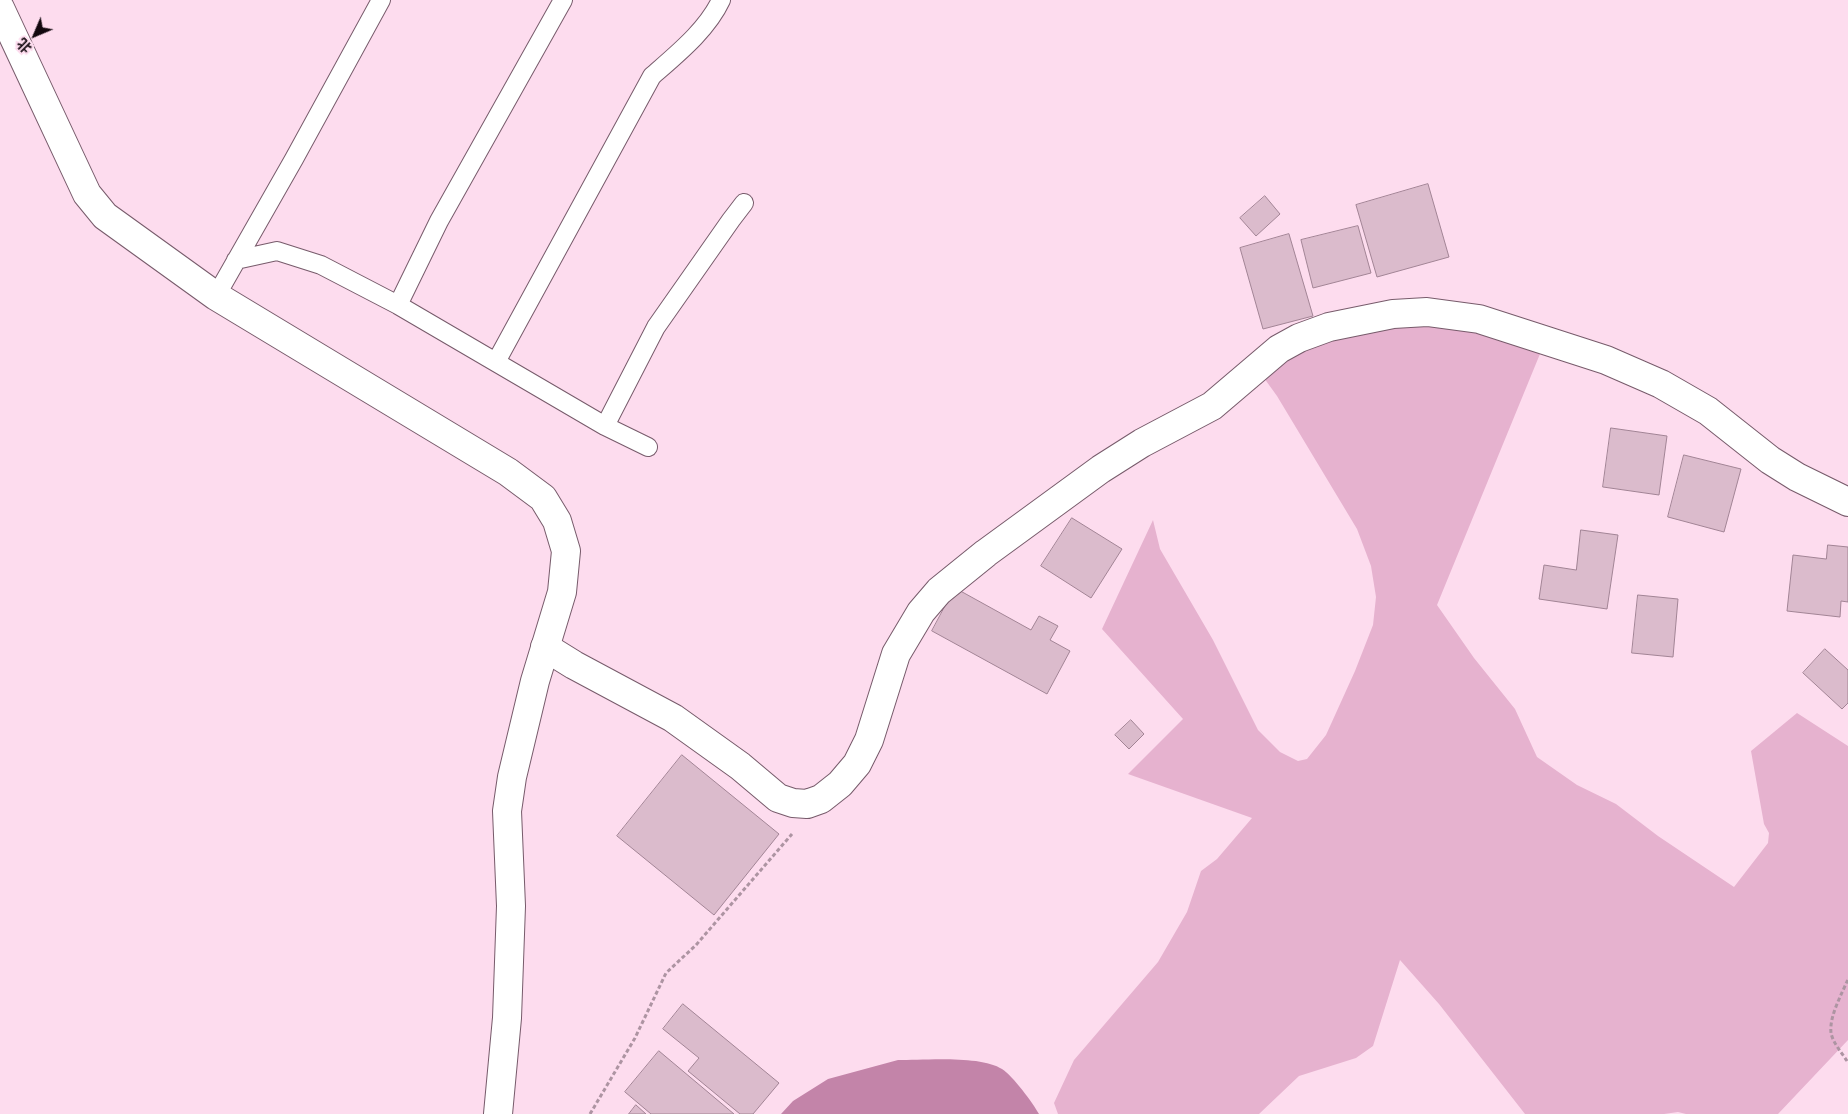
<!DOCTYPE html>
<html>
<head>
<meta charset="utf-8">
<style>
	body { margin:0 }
	#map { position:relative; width:1848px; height:1114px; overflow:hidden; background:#fddcee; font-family:"Work Sans","Noto Sans SC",sans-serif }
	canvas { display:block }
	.north { position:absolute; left:10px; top:10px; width:50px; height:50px; -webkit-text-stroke:4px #fddcee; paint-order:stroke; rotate:225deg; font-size:14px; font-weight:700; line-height:20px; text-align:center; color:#12080e }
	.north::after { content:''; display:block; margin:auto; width:18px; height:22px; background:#12080e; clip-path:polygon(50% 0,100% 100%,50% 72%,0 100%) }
</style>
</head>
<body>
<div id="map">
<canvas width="1848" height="1114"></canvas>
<div class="north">北</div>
</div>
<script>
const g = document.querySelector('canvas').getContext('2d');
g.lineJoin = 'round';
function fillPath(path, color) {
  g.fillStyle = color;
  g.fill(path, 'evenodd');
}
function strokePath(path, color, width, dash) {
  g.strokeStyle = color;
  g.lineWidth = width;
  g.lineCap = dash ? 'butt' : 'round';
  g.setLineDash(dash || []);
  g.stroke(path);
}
fillPath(new Path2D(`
	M1446,323L1542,349L1437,605L1474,658L1515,709L1537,757L1577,785L1616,804L1658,836L1734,887L1768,843L1769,833L1764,824L1751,751L1797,713L1848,746V1040L1778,1114H1686L1678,1112L1664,1114H1525L1439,1004L1400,960L1373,1046L1356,1058L1299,1076L1259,1114H1058L1054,1103L1074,1060L1158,962L1187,912L1201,871L1217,859L1252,818L1128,774L1183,719L1102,629L1153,520L1160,549L1213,640L1258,730L1280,752L1298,761L1307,759L1326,735L1355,671L1373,625L1376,597L1371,566L1357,529L1277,396L1264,378L1300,347L1355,329Z`), '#e6b2cf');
fillPath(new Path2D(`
	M898,1060C923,1060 981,1055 1002,1069C1013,1076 1033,1103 1039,1114H781L793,1101L828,1079Z`), '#c384a9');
const building = new Path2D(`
	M1428,184L1449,257L1377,277L1356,205Z
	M1265,196L1280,214L1256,236L1240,218Z
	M1358,226L1371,273L1313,288L1301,240Z
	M1289,234L1313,316L1263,329L1240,248Z
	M1611,428L1667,436L1659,495L1603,487Z
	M1684,455L1741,469L1724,532L1668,517Z
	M1072,518L1122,549L1091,598L1041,566Z
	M1581,530L1618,535L1607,609L1539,599L1544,565L1576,570Z
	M1828,545L1848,547V602L1841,601L1840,617L1787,611L1793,555L1826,559Z
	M955,588L1031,630L1039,616L1058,626L1050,640L1070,651L1047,694L932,631Z
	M1638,595L1678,599L1673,657L1632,653Z
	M1825,649L1848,670V703L1842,709L1803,673Z
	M1131,720L1144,734L1129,749L1115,735Z
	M682,755L779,834L714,915L617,836Z
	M683,1004L779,1083L753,1114H740L688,1071L699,1058L663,1029Z
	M659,1051L734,1114H651L625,1092Z
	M636,1105L646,1114H629Z`);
fillPath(building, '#dbbbcc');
strokePath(building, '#a28495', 1);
const lane = new Path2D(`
	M236,260L277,251L321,265L398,305L605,426L648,447
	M216,296L294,159L381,0
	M398,305L439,221L563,0
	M496,362L652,76C677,54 707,30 721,0
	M605,426L656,327L731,220L744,203`);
const street = new Path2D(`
	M545,647L574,665L673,718L740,766L778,798L793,803L807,804L821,799L840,784L857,764L869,740L896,654L921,612L939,591L986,553L1101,469L1142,443L1212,406L1279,349L1299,338L1329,327L1393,314L1427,312L1479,319L1606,360L1661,384L1708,411L1770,460L1797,477L1848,502`);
const secondary = new Path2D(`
	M0,8L87,194L105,216L216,296L508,472L543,498L557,521L566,551L562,592L535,681L512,777L507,811L511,906L507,1018L498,1114`);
strokePath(lane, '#775b6b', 20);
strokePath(street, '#775b6b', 30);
strokePath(secondary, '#775b6b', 30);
strokePath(new Path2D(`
	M1847,1061C1842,1053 1833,1043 1831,1033C1829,1016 1842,994 1848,979
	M590,1114L635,1038L666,973L696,945L792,834`), '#ad94a2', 3, [4, 2.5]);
strokePath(lane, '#fff', 18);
strokePath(street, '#fff', 28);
strokePath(secondary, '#fff', 28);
</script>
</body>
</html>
